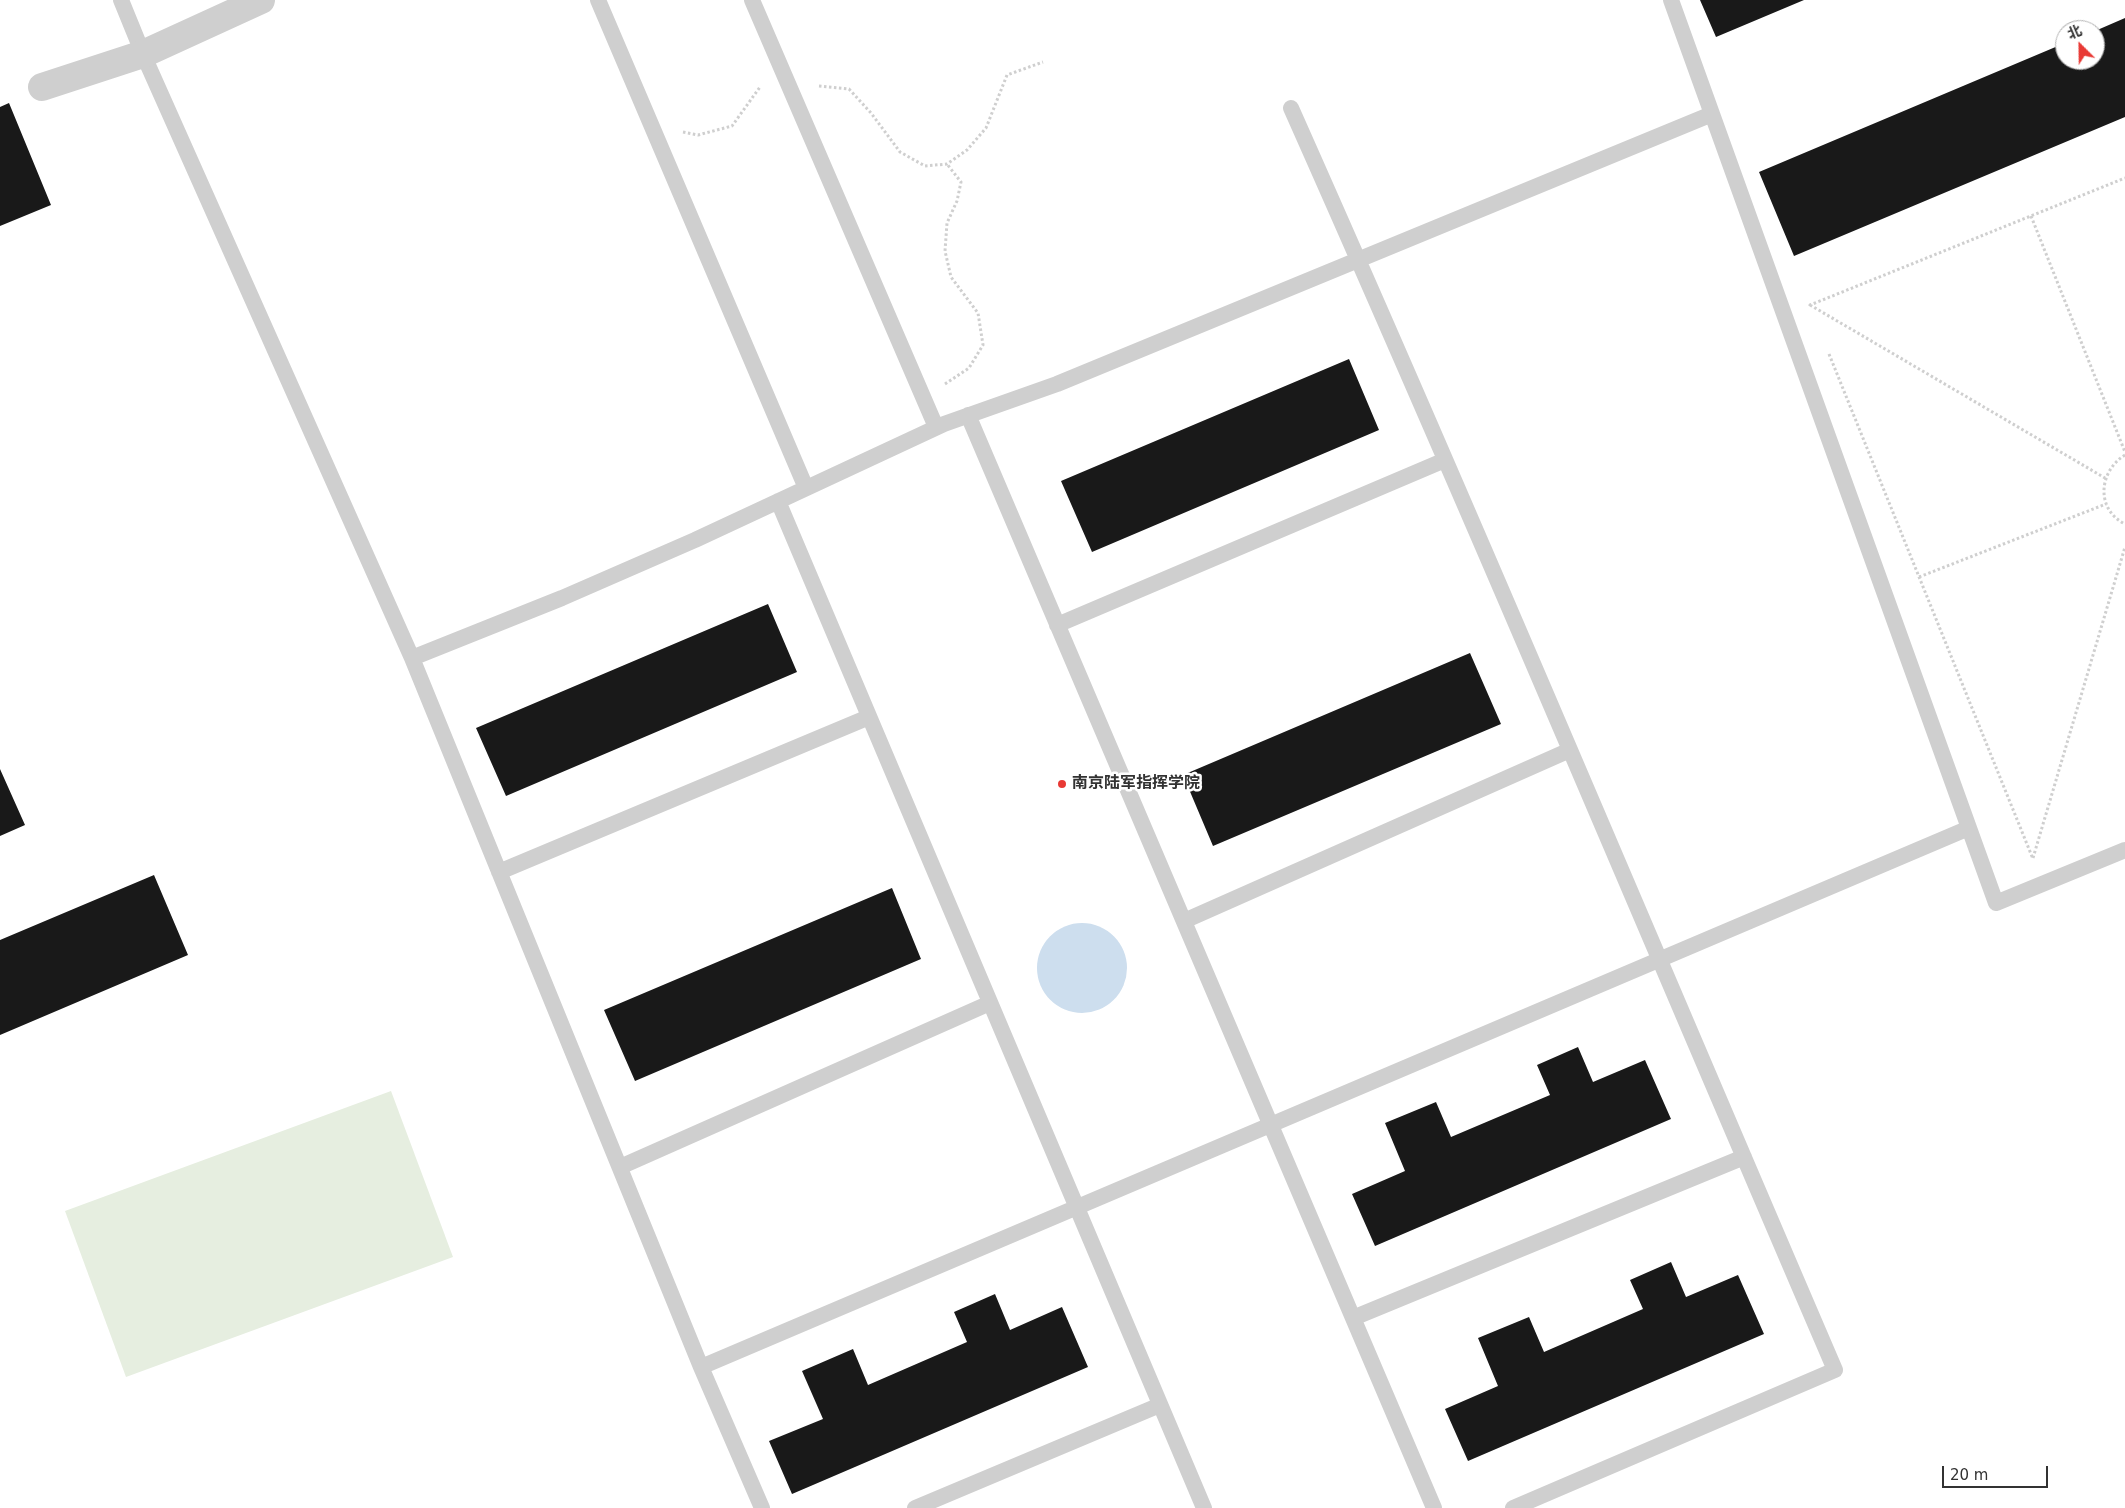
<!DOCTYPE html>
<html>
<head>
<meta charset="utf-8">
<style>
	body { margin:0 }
	#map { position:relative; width:2125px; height:1508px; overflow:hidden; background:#fff; font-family:"DejaVu Sans","Noto Sans SC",sans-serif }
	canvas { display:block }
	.north { position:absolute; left:2055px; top:20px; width:50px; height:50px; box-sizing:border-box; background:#fff; border:1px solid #adadad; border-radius:50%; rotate:337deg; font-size:14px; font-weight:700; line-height:20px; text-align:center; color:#323232 }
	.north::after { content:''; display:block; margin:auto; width:18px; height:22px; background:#e83934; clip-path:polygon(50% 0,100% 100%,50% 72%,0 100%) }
	.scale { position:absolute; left:1942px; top:1466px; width:106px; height:22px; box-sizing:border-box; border:2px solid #323232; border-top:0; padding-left:6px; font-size:15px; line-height:18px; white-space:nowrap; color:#323232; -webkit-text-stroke:4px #fff; paint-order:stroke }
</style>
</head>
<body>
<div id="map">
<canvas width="2125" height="1508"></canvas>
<div class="north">北</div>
<div class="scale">20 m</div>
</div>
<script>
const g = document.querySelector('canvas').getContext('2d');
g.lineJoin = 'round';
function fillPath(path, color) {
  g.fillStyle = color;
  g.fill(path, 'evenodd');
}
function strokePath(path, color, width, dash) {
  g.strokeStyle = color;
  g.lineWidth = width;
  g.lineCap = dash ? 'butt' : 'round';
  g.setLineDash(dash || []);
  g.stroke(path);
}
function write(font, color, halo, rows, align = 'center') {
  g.font = font + ' "DejaVu Sans","Noto Sans SC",sans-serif';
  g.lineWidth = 5;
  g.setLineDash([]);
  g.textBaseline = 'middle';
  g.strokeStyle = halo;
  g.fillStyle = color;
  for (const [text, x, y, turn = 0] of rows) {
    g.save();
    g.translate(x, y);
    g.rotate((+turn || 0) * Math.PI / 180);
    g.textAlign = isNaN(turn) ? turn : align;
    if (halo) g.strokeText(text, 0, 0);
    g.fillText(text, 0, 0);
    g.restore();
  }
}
fillPath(new Path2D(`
	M391,1091L453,1257L126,1377L65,1211Z`), '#e6eee0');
fillPath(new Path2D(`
	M1037 968a45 45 0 1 1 90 0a45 45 0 1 1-90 0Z`), '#cddeee');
fillPath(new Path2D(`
	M1700,0H1804L1716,37Z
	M2125,18V117L1794,256L1759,172L2065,43V60H2095V31Z
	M9,103L51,205L0,226V107Z
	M1349,359L1379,430L1092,552L1061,481Z
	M768,604L797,672L506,796L476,728Z
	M1470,653L1501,724L1213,846L1183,775Z
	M0,769L25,825L0,836Z
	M154,875L188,955L0,1035V940Z
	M892,888L921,959L635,1081L604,1010Z
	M1578,1047L1593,1082L1645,1060L1671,1119L1375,1246L1352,1194L1405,1171L1385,1123L1436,1102L1451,1137L1550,1095L1537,1065Z
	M1671,1262L1686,1297L1738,1275L1764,1334L1468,1461L1445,1409L1498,1386L1478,1338L1529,1317L1544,1352L1643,1309L1630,1280Z
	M995,1294L1010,1330L1062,1307L1088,1367L792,1494L769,1441L823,1419L802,1371L853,1349L868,1385L967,1342L954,1312Z`), '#191919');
strokePath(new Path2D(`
	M819,86L849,89L871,113L900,152L925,166L947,164L967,150L986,128L1007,75L1043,62
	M683,132L698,135L732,126L760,87
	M2031,216L2125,452
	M1810,305L2105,478
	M1810,306V305L2125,178
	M1829,354L2033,859
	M945,384L969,368L983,345L978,313L951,277L945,251L947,223L957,201L961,182L947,164
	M2125,455C2099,471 2095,509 2125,524
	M1919,577L2106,504
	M2033,858L2125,547`), '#cfcfcf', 3, [2.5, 2.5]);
strokePath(new Path2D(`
	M121,0L143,54L412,658L701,1367L762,1508
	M598,0L806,488
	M752,0L936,427
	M1671,0L1996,903L2125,850
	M1291,108C1477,526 1654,949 1835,1370L1513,1508
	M968,415L1434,1508
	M778,501L1204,1508
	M1057,625L1445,460
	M412,658L562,598L695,540L944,424L1057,384L1712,114
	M499,872L869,717
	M1184,921L1570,750
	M620,1167L990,1003
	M1353,1318L1744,1157
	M701,1367L1969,828
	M915,1508L1160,1405`), '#cfcfcf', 16);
strokePath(new Path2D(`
	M42,87L143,54L261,0`), '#cfcfcf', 28);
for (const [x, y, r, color] of [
	[1062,784,5,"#e83934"]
]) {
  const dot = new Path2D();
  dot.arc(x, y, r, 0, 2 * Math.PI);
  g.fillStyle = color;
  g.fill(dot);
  strokePath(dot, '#fff', 2);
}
write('bold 16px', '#323232', '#fff', [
	["南京陆军指挥学院",1072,784]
], 'left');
</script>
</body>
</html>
